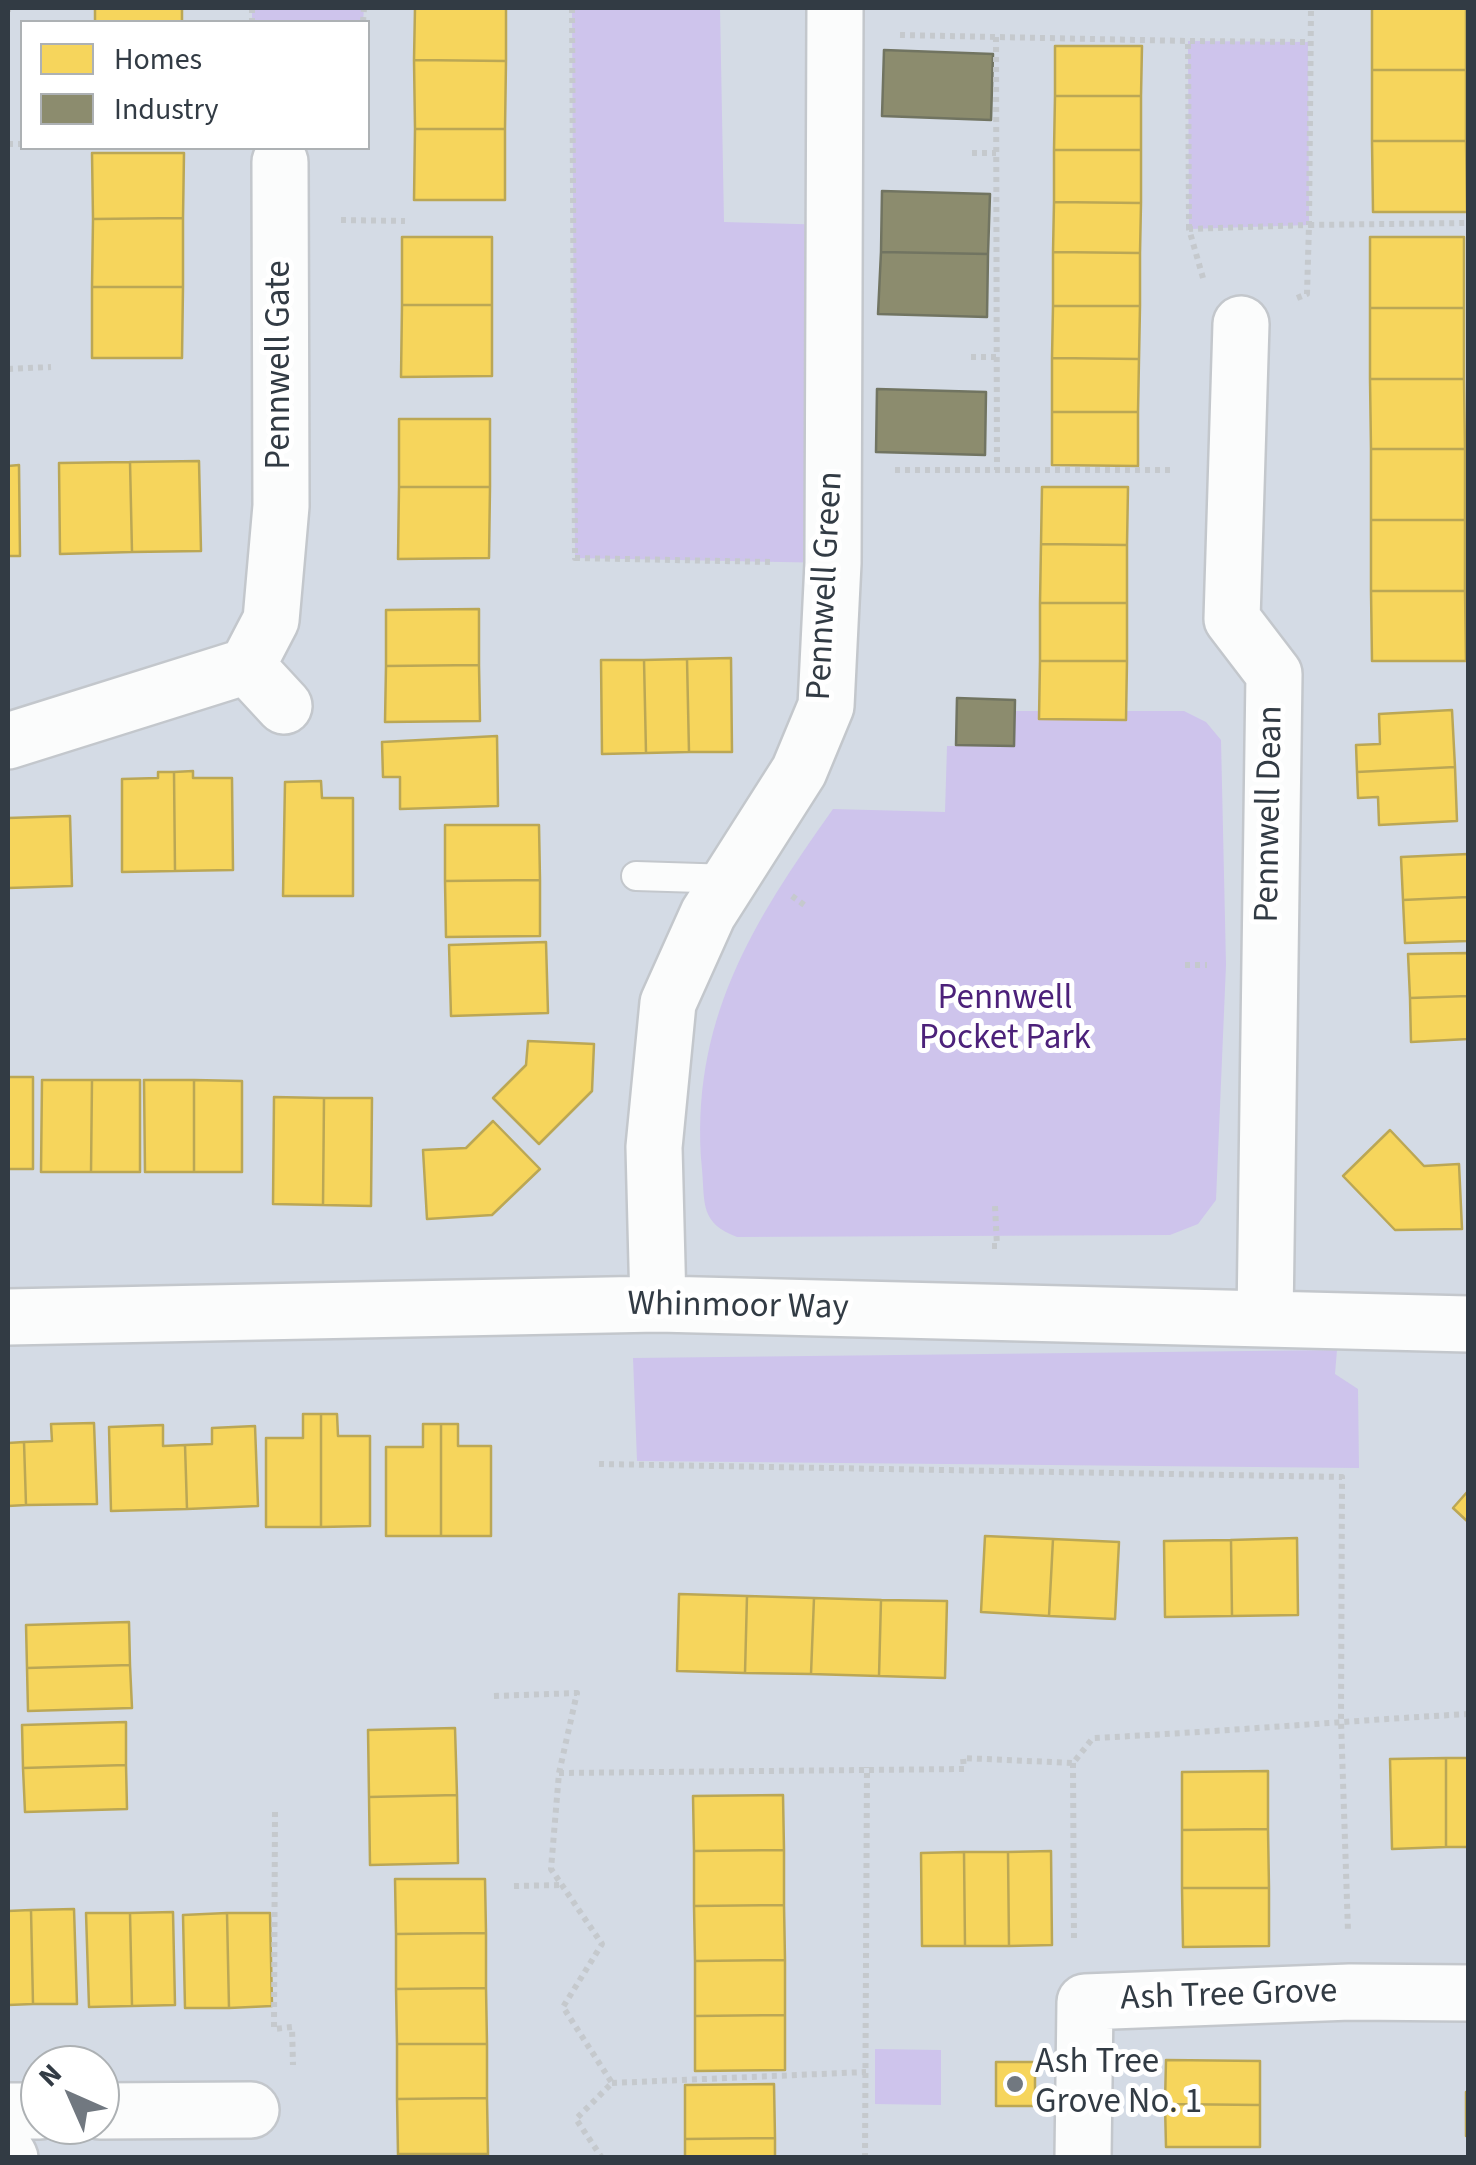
<!DOCTYPE html>
<html>
<head>
<meta charset="utf-8">
<style>
	body { margin:0 }
	#map { position:relative; width:1476px; height:2165px; overflow:hidden; background:#e5e9ee; font-family:"Source Sans 3",sans-serif }
	canvas { display:block }
	.frame { position:absolute; inset:0; border:10px solid #323b44; pointer-events:none }
	.legend { position:absolute; left:20px; top:20px; width:350px; height:130px; box-sizing:border-box; background:#fff; border:2px solid #adb1b4; margin:0; padding:12px 18px; list-style:none; font-size:30px; color:#323b44 }
	.legend li { display:flex; align-items:center; gap:20px; height:50px }
	.legend b { width:50px; border:2px solid #adb1b4 }
	.north { position:absolute; left:20px; top:2045px; width:100px; height:100px; box-sizing:border-box; background:#fff; border:2px solid #adb1b4; border-radius:50%; rotate:315deg; font-size:28px; font-weight:700; line-height:40px; text-align:center; color:#323b44 }
	.north::after { content:''; display:block; margin:auto; width:35px; height:45px; background:#717880; clip-path:polygon(50% 0,100% 100%,50% 72%,0 100%) }
</style>
</head>
<body>
<div id="map">
<canvas width="1476" height="2165"></canvas>
<div class="frame"></div>
<ul class="legend">
<li><b style="height:28px;background:#f6d55c"></b>Homes</li>
<li><b style="height:28px;background:#8c8c6e"></b>Industry</li>
</ul>
<div class="north">N</div>
</div>
<script>
const g = document.querySelector('canvas').getContext('2d');
g.lineJoin = 'round';
function fillPath(path, color) {
  g.fillStyle = color;
  g.fill(path, 'evenodd');
}
function strokePath(path, color, width, dash) {
  g.strokeStyle = color;
  g.lineWidth = width;
  g.lineCap = dash ? 'butt' : 'round';
  g.setLineDash(dash || []);
  g.stroke(path);
}
function write(font, color, halo, rows, align = 'center') {
  g.font = font + ' "Source Sans 3",sans-serif';
  g.lineWidth = 10;
  g.setLineDash([]);
  g.textBaseline = 'middle';
  g.strokeStyle = halo;
  g.fillStyle = color;
  for (const [text, x, y, turn = 0] of rows) {
    g.save();
    g.translate(x, y);
    g.rotate((+turn || 0) * Math.PI / 180);
    g.textAlign = isNaN(turn) ? turn : align;
    if (halo) g.strokeText(text, 0, 0);
    g.fillText(text, 0, 0);
    g.restore();
  }
}
fillPath(new Path2D(`
	M8,8H1468V2157H8ZM22,22H368V148H22ZM40,2065H100V2125H40Z`), '#d4dbe5');
fillPath(new Path2D(`
	M252,8H364L363,22H252Z
	M572,8H720L724,222L833,225V563L575,558Z
	M1188,41L1308,42L1309,225L1189,229Z
	M1014,711H1184L1206,722L1221,740L1226,965L1216,1200L1198,1224L1170,1235L737,1237C700,1223 705,1204 702,1169C689,1023 752,923 833,809L945,812L947,746H1013Z
	M1337,1350L1335,1374L1358,1389L1359,1468L637,1461L633,1358Z
	M875,2049L941,2050V2105L875,2104Z`), '#cec4ec');
const homes = new Path2D(`
	M95,8H182V22H95Z
	M415,8H506V61L414,60Z
	M1372,8H1466V70H1372Z
	M1055,46H1142L1141,96H1055Z
	M414,60L506,61L505,129H415Z
	M1372,70H1466V141H1372Z
	M1055,96H1141V150H1054Z
	M415,129H505V200H414Z
	M1372,141H1466L1467,212H1373Z
	M1054,150H1141V203L1054,202Z
	M92,153H184L183,218L93,219Z
	M1054,202L1141,203L1140,253L1053,252Z
	M183,218V287H92L93,219Z
	M402,237H492V305H402Z
	M1370,237H1464V308H1370Z
	M1053,252L1140,253V306H1053Z
	M92,287H183L182,358H92Z
	M402,305H492V376L401,377Z
	M1053,306H1140L1139,359L1052,358Z
	M1370,308H1464V379H1370Z
	M1052,358L1139,359L1138,412H1052Z
	M1370,379H1464L1465,449H1371Z
	M1052,412H1138V466L1052,465Z
	M399,419H490V487H399Z
	M1371,449H1465V520H1371Z
	M199,461L201,551L132,552L130,462Z
	M130,462L132,552L60,554L59,463Z
	M19,465L20,556H8V466Z
	M399,487H490L489,558L398,559Z
	M1042,487H1128L1127,545L1041,544Z
	M1371,520H1465V591H1371Z
	M1041,544L1127,545V603H1040Z
	M1371,591H1465L1466,661H1372Z
	M1040,603H1127V661H1040Z
	M479,609V665L386,666V610Z
	M731,658L732,752H689L687,659Z
	M687,659L689,752L646,753L644,660Z
	M601,660H644L646,753L602,754Z
	M1040,661H1127L1126,720L1039,719Z
	M479,665L480,721L385,722L386,666Z
	M1452,710L1455,767L1357,772L1356,745L1380,744L1379,714Z
	M497,736L498,806L400,809V777H383L382,742Z
	M1455,767L1457,821L1379,825L1378,797L1358,798L1357,772Z
	M193,771V778H232L233,870L175,871L174,772Z
	M158,772H174L175,871L122,872V779L158,778Z
	M321,781L322,798H353V896H283L285,782Z
	M70,816L72,886L8,888V818Z
	M445,825H539L540,880L445,881Z
	M1468,854V897L1403,900L1401,857Z
	M540,880V936L446,937L445,881Z
	M1468,897V941L1405,943L1403,900Z
	M546,942L548,1013L451,1016L449,945Z
	M1468,953V996L1410,998L1408,954Z
	M1468,996V1039L1411,1042L1410,998Z
	M528,1041L594,1044L592,1091L539,1144L493,1098L526,1065Z
	M8,1077H33V1169H8Z
	M42,1080H92L91,1172H41Z
	M92,1080H140V1172H91Z
	M144,1080H194V1172H145Z
	M194,1080L242,1081V1172H194Z
	M274,1097L324,1098L323,1205L273,1204Z
	M324,1098H372L371,1206L323,1205Z
	M493,1121L540,1169L492,1215L427,1219L423,1150L466,1148Z
	M1390,1130L1424,1166L1459,1164L1462,1229L1395,1230L1343,1176Z
	M303,1414H321V1527H266V1438H303Z
	M321,1414H337L338,1436H370V1526L321,1527Z
	M94,1423L97,1504L26,1505L24,1442L52,1441L51,1424Z
	M423,1424H441V1536H386V1447H423Z
	M441,1424H458V1446H491V1536H441Z
	M163,1425V1446L185,1445L187,1509L111,1511L109,1427Z
	M255,1426L258,1506L187,1509L185,1445L212,1444V1428Z
	M24,1442L26,1505L8,1506V1443Z
	M1468,1491V1522L1453,1508Z
	M985,1536L1053,1539L1049,1616L981,1612Z
	M1297,1538L1298,1615L1232,1616L1231,1540Z
	M1053,1539L1119,1542L1115,1619L1049,1616Z
	M1231,1540L1232,1616L1165,1617L1164,1541Z
	M679,1594L747,1596L745,1673L677,1671Z
	M747,1596L814,1598L811,1674L745,1673Z
	M814,1598L881,1600L879,1676L811,1674Z
	M881,1600L947,1601L945,1678L879,1676Z
	M129,1622L130,1665L27,1668L26,1625Z
	M130,1665L132,1708L28,1711L27,1668Z
	M126,1722V1765L23,1768L22,1725Z
	M455,1728L457,1795L369,1797L368,1730Z
	M1446,1758H1468V1847H1446Z
	M1446,1758V1847L1392,1849L1390,1759Z
	M126,1765L127,1809L25,1812L23,1768Z
	M1268,1771V1829L1182,1830V1772Z
	M457,1795L458,1863L370,1865L369,1797Z
	M783,1795L784,1850L694,1851L693,1796Z
	M1268,1829L1269,1888H1182V1830Z
	M784,1850V1905L694,1906V1851Z
	M1051,1851L1052,1945L1009,1946L1008,1852Z
	M964,1852H1008L1009,1946H965Z
	M964,1852L965,1946H922L921,1853Z
	M395,1879H485L486,1933L396,1934Z
	M1182,1888H1269V1946L1183,1947Z
	M784,1905L785,1960L695,1961L694,1906Z
	M74,1909L77,2004H33L31,1910Z
	M31,1910L33,2004L8,2005V1911Z
	M173,1912L175,2005L132,2006L130,1913Z
	M86,1913H130L132,2006L89,2007Z
	M227,1913H270L272,2006L229,2008Z
	M227,1913L229,2008H185L183,1915Z
	M486,1933V1988L396,1989V1934Z
	M785,1960V2015L695,2016V1961Z
	M486,1988L487,2044H397L396,1989Z
	M785,2015V2070L695,2071V2016Z
	M397,2044H487V2098L397,2099Z
	M1166,2060L1260,2061V2105L1165,2104Z
	M996,2062H1035V2106H996Z
	M774,2084L775,2138L685,2139V2085Z
	M1466,2092L1468,2093V2136H1466Z
	M487,2098L488,2154H398L397,2099Z
	M1165,2104L1260,2105V2147H1166Z
	M775,2138V2158H685V2139Z
	M398,2154H488V2158H398Z`);
fillPath(homes, '#f6d55c');
strokePath(homes, '#bba755', 2.5);
const industry = new Path2D(`
	M884,50L993,54L991,120L882,116Z
	M882,191L990,194L988,254L881,252Z
	M881,252L988,254L987,317L878,314Z
	M877,389L986,392L985,455L876,452Z
	M957,698L1015,700L1014,746L956,745Z`);
fillPath(industry, '#8c8c6e');
strokePath(industry, '#717461', 2.5);
const lane = new Path2D(`
	M636,876L732,879`);
const street = new Path2D(`
	M1241,324L1232,619L1274,674L1265,1319
	M247,666L284,706
	M8,741L247,666L271,620L281,506L280,162
	M658,1304L654,1147L668,1003L708,914L799,771L826,706L833,563L835,8
	M8,1317L658,1304L1468,1324
	M8,2111H40
	M100,2111L251,2110
	M8,2154L10,2158
	M1083,2158L1085,2002L1350,1992L1468,1993`);
strokePath(lane, '#c3c7cc', 32);
strokePath(street, '#c3c7cc', 60);
strokePath(new Path2D(`
	M252,8V22
	M572,8L575,558L772,562
	M8,12V8
	M363,22L364,8
	M900,35L1188,41
	M996,37L997,470
	M8,144H22
	M972,153H996
	M341,220L405,221
	M1189,229L1188,41L1308,42
	M1203,278L1189,229L1309,225L1311,8
	M1297,298L1307,294L1309,225L1468,223
	M971,357H996
	M8,369L51,367
	M895,470H1172
	M792,896L807,907
	M1185,965H1207
	M992,1246H997L995,1206
	M599,1464L1342,1477L1341,1721L1348,1931
	M494,1696L577,1693L559,1773L551,1869L602,1944L563,2007L612,2083L576,2119L602,2158
	M1073,1763L1074,1942
	M559,1773L964,1769L963,1758L1073,1763L1093,1738C1219,1732 1343,1721 1468,1714
	M275,1812L274,2029L292,2027L293,2065
	M514,1886L562,1885
	M612,2083L866,2072
	M865,2158L867,1767`), '#c5c9cd', 6, [5, 5]);
strokePath(lane, '#fbfcfc', 28);
strokePath(street, '#fbfcfc', 55);
for (const [x, y, r, color] of [
	[1015,2084,10,"#717880"]
]) {
  const dot = new Path2D();
  dot.arc(x, y, r, 0, 2 * Math.PI);
  g.fillStyle = color;
  g.fill(dot);
  strokePath(dot, '#fff', 4);
}
write('35px', '#323b44', '#fff', [
	["Pennwell Gate",281,365,-90],
	["Pennwell Green",827,586,-87],
	["Pennwell Dean",1271,814,-89],
	["Whinmoor Way",738,1308,1],
	["Ash Tree Grove",1229,1997,-2]
]);
write('35px', '#4c217a', '#fff', [
	["Pennwell",1005,1000],
	["Pocket Park",1005,1040]
]);
write('35px', '#323b44', '#fff', [
	["Ash Tree",1035,2064],
	["Grove No. 1",1035,2104]
], 'left');
</script>
</body>
</html>
